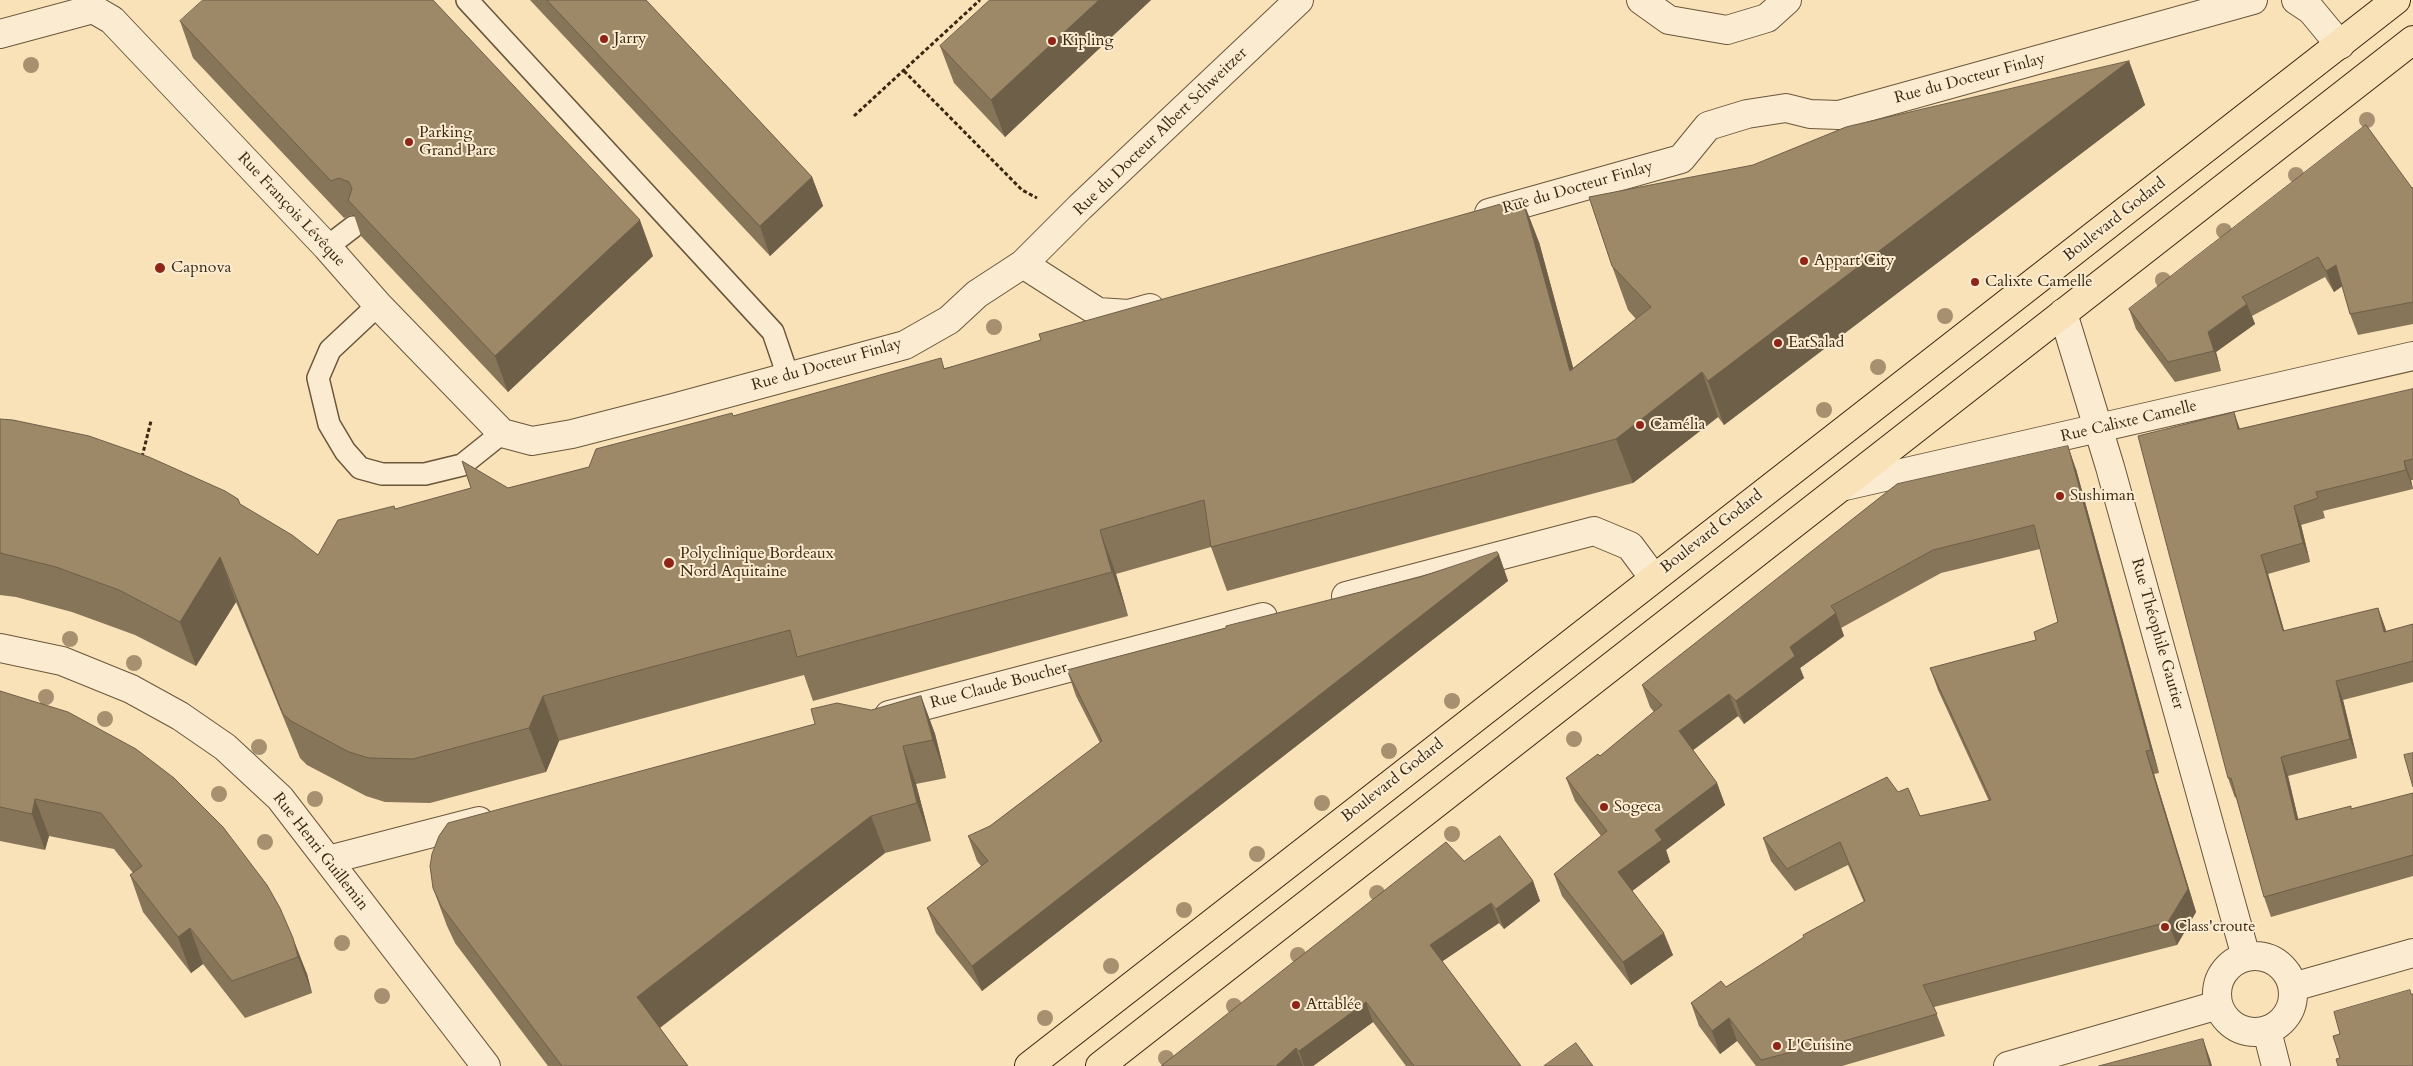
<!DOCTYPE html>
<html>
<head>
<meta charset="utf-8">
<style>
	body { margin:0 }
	canvas { display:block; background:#f9e1b8 }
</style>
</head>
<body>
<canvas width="2413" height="1066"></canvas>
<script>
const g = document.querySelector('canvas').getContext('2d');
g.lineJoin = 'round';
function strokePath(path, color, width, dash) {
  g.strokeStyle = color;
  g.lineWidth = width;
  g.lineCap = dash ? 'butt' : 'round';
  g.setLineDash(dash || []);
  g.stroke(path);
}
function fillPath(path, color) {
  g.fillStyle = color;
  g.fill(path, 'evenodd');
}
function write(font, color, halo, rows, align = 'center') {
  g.font = font + ' Cardo,serif';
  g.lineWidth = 4;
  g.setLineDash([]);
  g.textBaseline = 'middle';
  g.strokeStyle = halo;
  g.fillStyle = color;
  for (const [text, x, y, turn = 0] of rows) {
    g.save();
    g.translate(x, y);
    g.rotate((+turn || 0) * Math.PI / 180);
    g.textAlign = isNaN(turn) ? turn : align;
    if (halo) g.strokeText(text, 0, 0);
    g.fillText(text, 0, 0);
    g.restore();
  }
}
const lane = new Path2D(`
	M467,0L773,332L788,376
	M327,247L353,227
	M378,305L330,350L318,378L329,424L345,451L360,468L382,474H425L462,465L502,433`);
const street = new Path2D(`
	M1641,0L1669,20L1727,30L1767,18L1787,0
	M2296,0L2311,10L2340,45
	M0,34L93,9L112,20L327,247L378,305L502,433L532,441L572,434L673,408L905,345L949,320L977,294L1023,264L1080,207L1299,0
	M1489,213L1681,159L1708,126L1747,114L1786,108L1810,114L1839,115L2253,0
	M1023,264L1098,312L1129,314L1150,308
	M2063,313L2110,467L2246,957
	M1845,486L2413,356
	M1346,596L1594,531L1630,546L1653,577
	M0,648L62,661L131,689L180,716L225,747L280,798L486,1066
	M889,715L1263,617
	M328,860L479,821
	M2217 994a38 38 0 1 1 76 0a38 38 0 1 1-76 0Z
	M2293,987L2413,953
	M2267,1031L2276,1066
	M2008,1066L2218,1005`);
const primary = new Path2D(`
	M1029,1066L2396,0
	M1100,1066L2413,40`);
strokePath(lane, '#6a563b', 24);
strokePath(street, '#6a563b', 30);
strokePath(primary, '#3a2711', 30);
strokePath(new Path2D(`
	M904,71L1022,190L1037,198
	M854,116L980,0
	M142,457L151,421`), '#3a2711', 3, [4, 2.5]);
strokePath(lane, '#fbecd1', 21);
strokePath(street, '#fbecd1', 28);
strokePath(primary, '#f9e1b8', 28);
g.fillStyle = '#a6906f';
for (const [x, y] of [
	[31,65],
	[2367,120],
	[2296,175],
	[2224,231],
	[2163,280],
	[1945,316],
	[994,327],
	[1878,367],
	[1824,410],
	[70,639],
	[134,663],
	[46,697],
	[1452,701],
	[105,719],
	[1574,739],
	[259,747],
	[1389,751],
	[219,794],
	[315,799],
	[1322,803],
	[1452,834],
	[265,842],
	[1257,854],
	[1377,893],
	[1184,910],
	[342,943],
	[1298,955],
	[1111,966],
	[382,996],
	[1234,1006],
	[1045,1018],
	[1166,1058]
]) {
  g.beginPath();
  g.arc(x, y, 8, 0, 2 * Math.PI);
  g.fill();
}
fillPath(new Path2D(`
	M530,0H646L812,177L823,206L770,256Z
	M990,0H1151L1005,137L954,83L940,46Z
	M180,21L653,256L508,392L361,236L354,215H352L344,218L193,58Z
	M2129,61L2145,105L1724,425L1718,417L1633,483L1227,591L1211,547L1116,574L1128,616L813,701L804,675L559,741L546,772L430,803L385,802L366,796L307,765L300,758L236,602L196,666L135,635L72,612L16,597L0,595V419L240,504L318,555L395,509L508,488L589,467L733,416L945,368L1539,242L1573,368L1636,319L1628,310L1612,266L1753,165Z
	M2413,187V324L2358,335L2350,314L2342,286L2334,292L2325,277L2252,316L2255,324L2216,352L2221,371L2175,382L2136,329L2129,309Z
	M2413,389V480H2411L2413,489L2323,511L2325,518L2301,525L2310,562L2268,574L2284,631L2378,608L2386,631L2413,624V682L2343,700L2357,758L2288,776L2298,819L2352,809L2413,793V876L2271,917L2264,897L2236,797L2235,798L2228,778L2240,429Z
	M2076,469L2159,773L2154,774L2196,912L2177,945L1934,1007L1945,1036L1842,1066H1756L1737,1041L1720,1054L1699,1026L1691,1003L1726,987L1864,902L1848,865L1795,891L1771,861L1763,838L1898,792L1920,816L1989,801L1938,690L1930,668L2036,640L2058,622L2040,549L1941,573L1841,628L1844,636L1800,668L1804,678L1744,724L1738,716L1693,750L1717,783L1725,805L1666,850L1670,862L1632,891L1673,955L1631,985L1562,896L1554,874L1601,836L1575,801L1566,778L1600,756L1654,712L1650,707L1642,685Z
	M1499,555L1508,581L982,991L936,933L927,908L981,866L977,861L968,836L990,826L1100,743L1076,696L1067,670Z
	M0,691L267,885L307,974L312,993L245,1018L203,964L191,973L143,912L130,875L133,873L114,849L49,836L45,850L0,841Z
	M921,696L935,734L946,778L916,784L931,841L885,853L660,1028L688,1066H548L455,943L447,926L433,888L871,710Z
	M1464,861L1533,881L1540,901L1504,929L1499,923L1442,961L1521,1066H1406L1373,1022L1313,1066H1161Z`), '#877559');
fillPath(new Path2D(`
	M1099,0H1151L1005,137L991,100Z
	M2129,61L2145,105L1724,425L1708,381Z
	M812,177L823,206L770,256L760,226Z
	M1522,198L1539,242L1586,415L1570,371Z
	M640,220L653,256L508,392L495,356Z
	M2336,265L2344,285L2334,292L2326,271Z
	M2247,304L2255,324L2216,352L2221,371L2214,351L2208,332Z
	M1702,372L1718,417L1633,483L1616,439Z
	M2234,412L2241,432L2238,429Z
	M2068,446L2076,469L2159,773L2151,750Z
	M2404,461L2411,480L2413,489L2406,470Z
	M2294,506L2301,525L2310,562L2303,543Z
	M1100,530L1116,574L1128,616L1112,572Z
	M1499,555L1508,581L982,991L972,966Z
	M2261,555L2268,574L2290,651L2283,631Z
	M220,557L236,602L196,666L180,622Z
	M2378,608L2385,627L2391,651L2384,632Z
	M1836,613L1844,636L1800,668L1804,678L1744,724L1736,701L1790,647Z
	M2336,681L2343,700L2357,758L2350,739Z
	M1729,694L1738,716L1688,754L1679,731Z
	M543,696L559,741L546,772L529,728Z
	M921,696L935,734L946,778L933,740Z
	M903,746L916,784L931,841L917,803Z
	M2146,751L2154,774L2196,912L2177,945L2168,922Z
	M2281,757L2288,776L2303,839L2296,820Z
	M1717,783L1725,805L1666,850L1670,862L1627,895L1618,872L1655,830Z
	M35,799L49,836L45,850L32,814Z
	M871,816L885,853L650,1035L637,997Z
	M1533,881L1540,901L1504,929L1496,909Z
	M1491,903L1499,923L1437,965L1430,945Z
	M190,928L203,964L191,973L178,937Z
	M1664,933L1673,955L1631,985L1623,962Z
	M293,938L307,974L312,993L298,957Z
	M1366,1002L1373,1022L1313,1066H1304L1299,1051Z
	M1729,1018L1737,1041L1720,1054L1712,1031Z
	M2203,1039L2210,1059L2212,1066H2210Z
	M1296,1048L1303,1066H1276Z`), '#6e5f49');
const building = new Path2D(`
	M203,0H433L640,220L495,356L348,200L352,189L349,182L339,178L331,181L180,21Z
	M547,0H646L812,177L760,226Z
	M990,0H1099L991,100L940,46Z
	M2129,61L1708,381L1702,372L1616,439L1211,547L1204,500L1100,530L1112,572L797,657L790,630L543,696L529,728L413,759L369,758L349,752L291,721L283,714L220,557L180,622L119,590L56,567L0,553V419L13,420L89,436L149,457L225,491L238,499L240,504L292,535L318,555L338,520L394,506L395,509L471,488L462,461L508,488L589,467L596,449L732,413L733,416L941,358L944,369L1041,340L1039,334L1522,198L1570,371L1651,307L1612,266L1589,197L1753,165L1846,127Z
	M2366,125L2412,188L2413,187V302L2350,314L2336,265L2326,271L2318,257L2242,297L2247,304L2208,332L2214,351L2168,362L2129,309Z
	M2413,389V459L2404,461L2406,470L2316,492L2318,498L2294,506L2303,543L2261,555L2283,631L2378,608L2384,632L2413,624V661L2336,681L2350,739L2281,757L2296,820L2351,806V809L2413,793V855L2264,897L2231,778H2228L2138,436L2234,412L2238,429Z
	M2068,446L2151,750L2146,751L2188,889L2168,922L1923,985L1937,1014L1823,1047L1822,1044L1761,1060L1729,1018L1712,1031L1691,1003L1721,981L1726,987L1804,937L1803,935L1865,901L1840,842L1787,869L1763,838L1887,777L1898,792L1908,788L1920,816L1991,800L1930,668L2036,640L2034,632L2058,622L2034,525L1933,550L1831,606L1836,613L1790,647L1795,656L1736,701L1729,694L1679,731L1717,783L1655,830L1662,840L1618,872L1664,933L1623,962L1554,874L1607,831L1566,778L1598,754L1600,756L1662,705L1642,685L1897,484Z
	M1497,552L1499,555L972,966L927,908L988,861L968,836L990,826L1102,741L1067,670L1226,628V626L1420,577Z
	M0,691L68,712L136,749L174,778L223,827L267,885L280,908L293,938L298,957L232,981L190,928L178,937L130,875L142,866L101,813L35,799L32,814L0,807Z
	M921,696L933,740L903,746L917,803L871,816L637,997L688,1066H562L441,906L433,888L430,866L432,854L439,836L448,823L815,724L811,709L837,703L871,710Z
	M2413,753V787L2404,755Z
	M1500,836L1533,881L1496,909L1491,903L1430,945L1521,1066H1414L1366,1002L1299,1051L1296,1048L1276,1066H1161L1446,842L1464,861Z
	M2410,990L2411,994H2413V1066H2338L2336,1059L2340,1058L2333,1036L2340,1034L2334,1012Z
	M2203,1039L2210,1066H2099Z
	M1576,1043L1593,1066H1544Z`);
fillPath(building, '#9d8868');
strokePath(building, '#6e5f49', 1);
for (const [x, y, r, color] of [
	[604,39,5,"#8f2418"],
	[1052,41,5,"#8f2418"],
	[409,142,5,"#8f2418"],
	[1804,261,5,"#8f2418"],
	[160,268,6,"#8f2418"],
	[1975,282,5,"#8f2418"],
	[1778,343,5,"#8f2418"],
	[1640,425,5,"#8f2418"],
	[2060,496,5,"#8f2418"],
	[669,563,6,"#8f2418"],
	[1604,807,5,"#8f2418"],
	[2165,927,5,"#8f2418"],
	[1296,1005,5,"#8f2418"],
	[1777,1046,5,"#8f2418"]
]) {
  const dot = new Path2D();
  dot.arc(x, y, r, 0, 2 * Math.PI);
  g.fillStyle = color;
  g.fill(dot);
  strokePath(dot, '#fbecd1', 2);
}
write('16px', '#3a2711', '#fbecd1', [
	["Jarry",614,39],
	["Kipling",1062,41],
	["Parking",419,133],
	["Grand Parc",419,151],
	["Appart'City",1814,261],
	["Capnova",171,268],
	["Calixte Camelle",1985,282],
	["EatSalad",1788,343],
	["Camélia",1650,425],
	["Sushiman",2070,496],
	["Polyclinique Bordeaux",680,554],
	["Nord Aquitaine",680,572],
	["Sogeca",1614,807],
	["Class'croute",2175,927],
	["Attablée",1306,1005],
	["L'Cuisine",1787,1046]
], 'left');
write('16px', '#3a2711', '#fbecd1', [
	["Rue du Docteur Finlay",1970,79,-15],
	["Rue du Docteur Albert Schweitzer",1161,132,-44],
	["Rue du Docteur Finlay",1578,188,-16],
	["Rue François Lévêque",291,210,47],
	["Boulevard Godard",2115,220,-38],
	["Rue du Docteur Finlay",827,365,-16],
	["Rue Calixte Camelle",2129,422,-13],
	["Boulevard Godard",1712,532,-38],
	["Rue Théophile Gautier",2157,634,74],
	["Rue Claude Boucher",999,686,-15],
	["Boulevard Godard",1393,781,-38],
	["Rue Henri Guillemin",320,852,52]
]);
</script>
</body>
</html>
